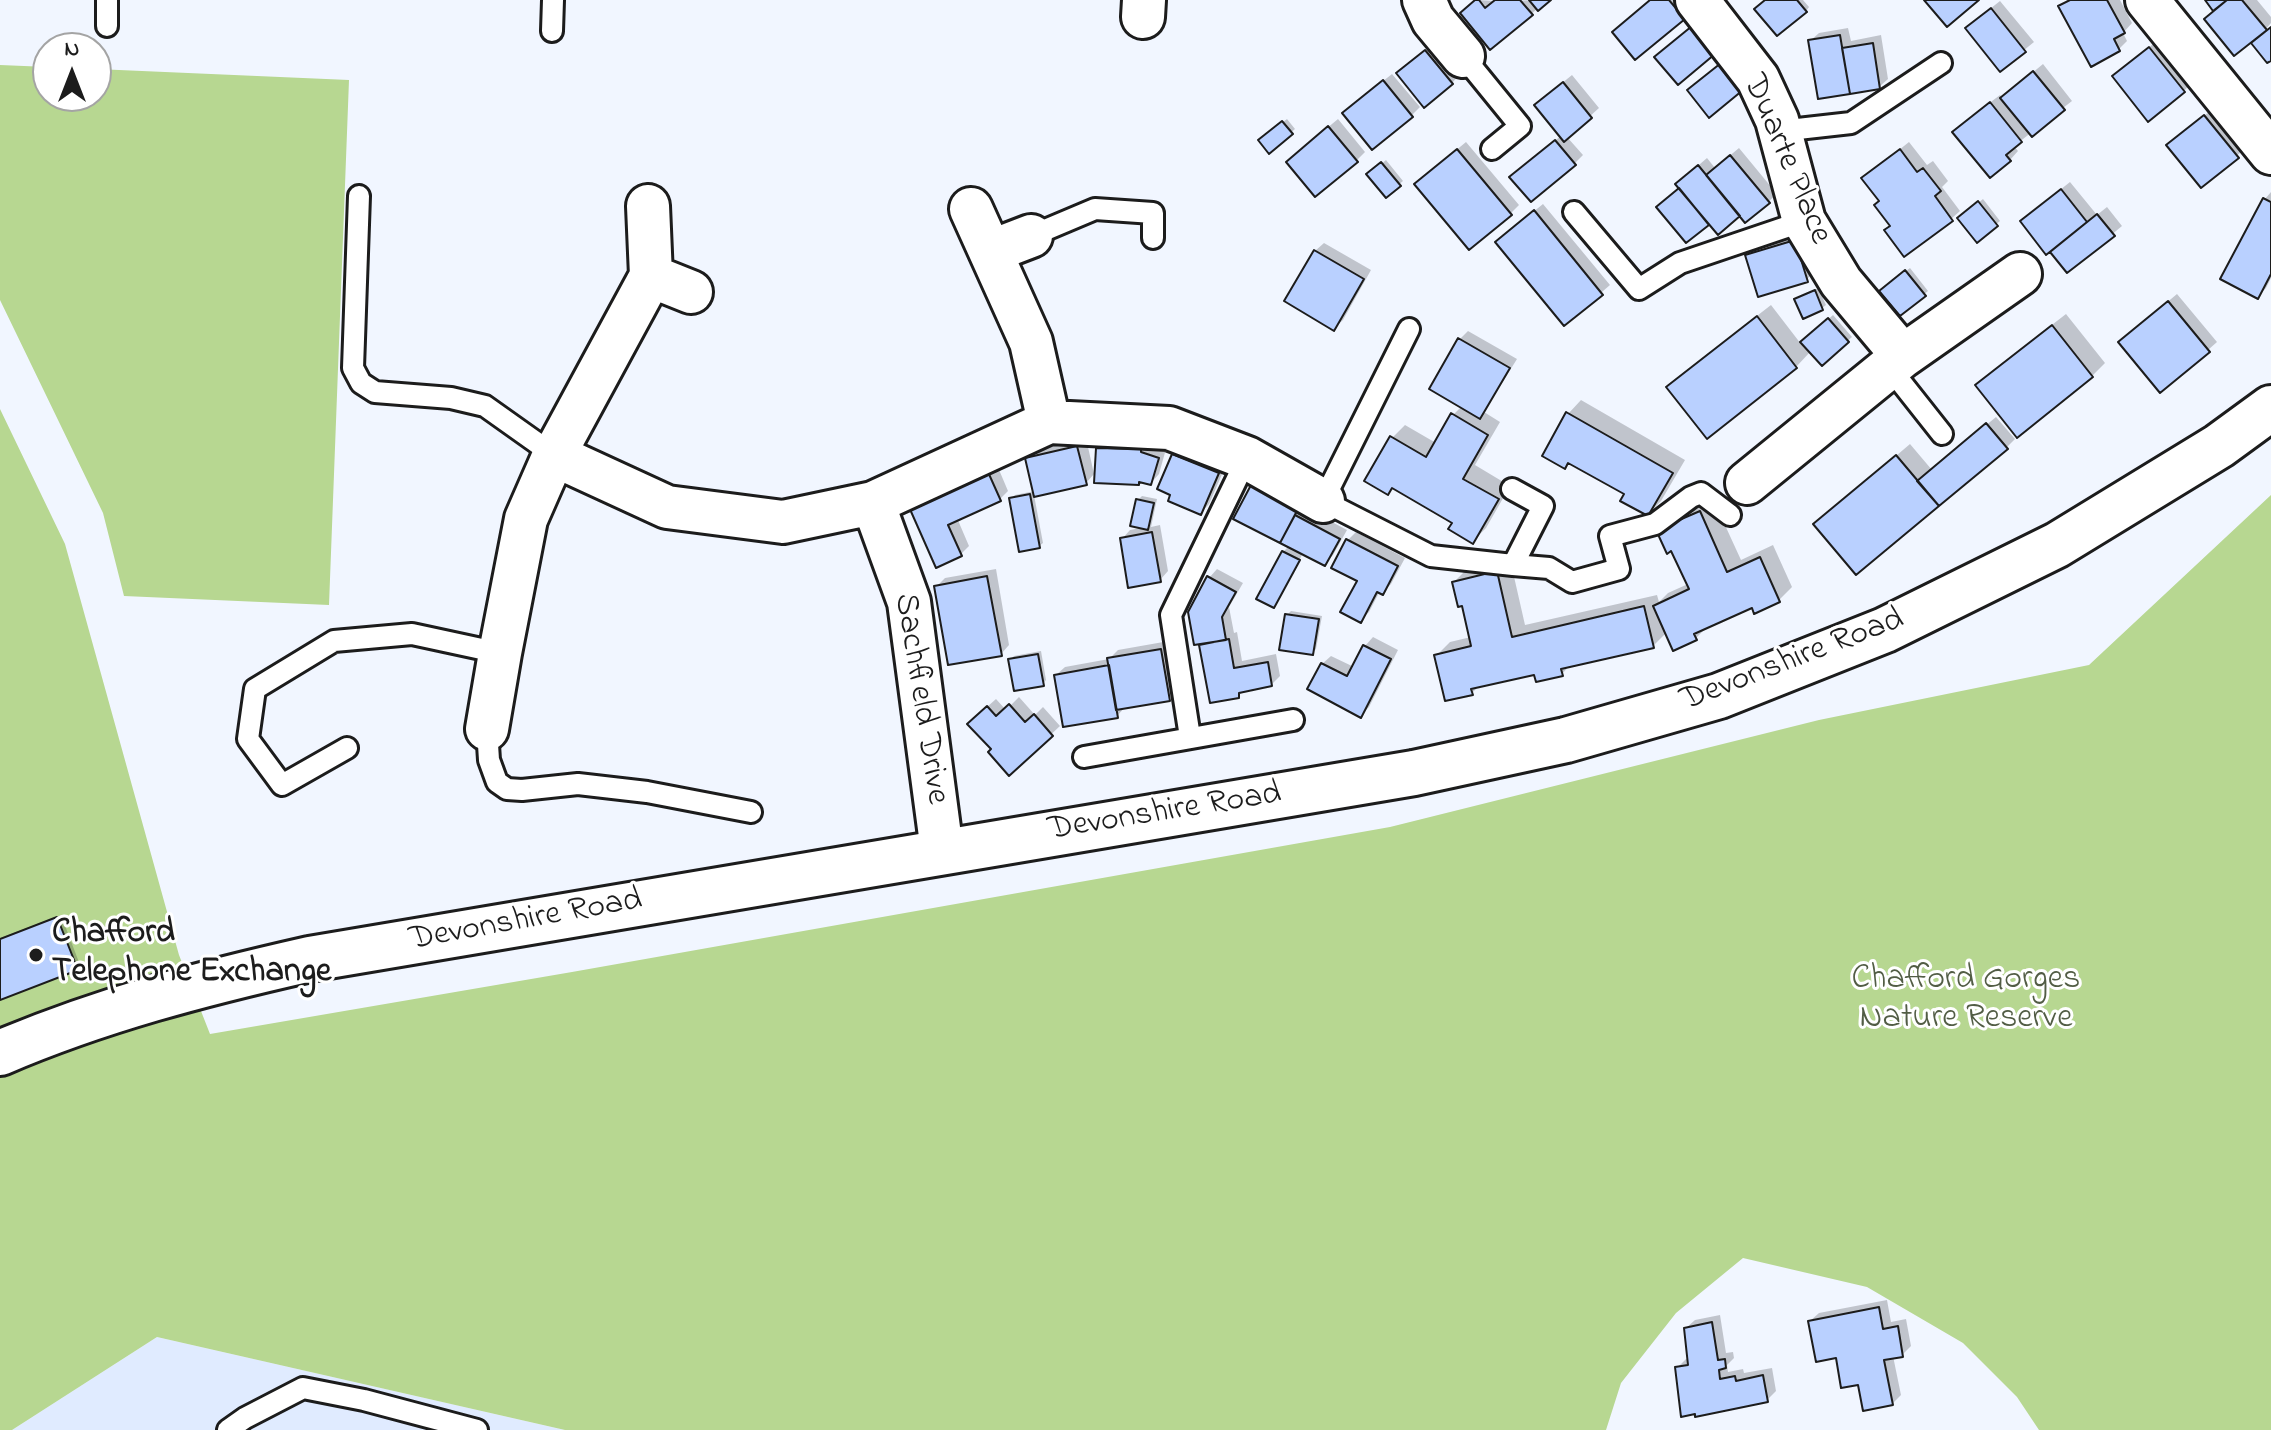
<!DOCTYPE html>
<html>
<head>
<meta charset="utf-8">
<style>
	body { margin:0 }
	#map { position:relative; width:2271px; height:1430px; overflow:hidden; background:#f1f6ff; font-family:"Indie Flower",sans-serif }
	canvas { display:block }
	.north { position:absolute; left:32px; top:32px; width:80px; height:80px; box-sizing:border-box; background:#fff; border:2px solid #a4a4a4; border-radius:50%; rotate:0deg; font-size:22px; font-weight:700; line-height:32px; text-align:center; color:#1c1c1c }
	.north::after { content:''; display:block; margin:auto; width:28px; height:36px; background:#1c1c1c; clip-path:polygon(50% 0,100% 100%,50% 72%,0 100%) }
</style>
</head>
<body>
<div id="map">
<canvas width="2271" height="1430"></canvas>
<div class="north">N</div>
</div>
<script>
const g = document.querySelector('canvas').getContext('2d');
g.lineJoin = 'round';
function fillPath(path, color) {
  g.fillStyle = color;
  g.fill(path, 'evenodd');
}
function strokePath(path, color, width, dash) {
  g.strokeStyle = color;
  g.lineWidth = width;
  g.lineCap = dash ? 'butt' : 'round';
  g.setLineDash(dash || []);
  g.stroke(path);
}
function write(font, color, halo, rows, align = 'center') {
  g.font = font + ' "Indie Flower",sans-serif';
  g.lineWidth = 6;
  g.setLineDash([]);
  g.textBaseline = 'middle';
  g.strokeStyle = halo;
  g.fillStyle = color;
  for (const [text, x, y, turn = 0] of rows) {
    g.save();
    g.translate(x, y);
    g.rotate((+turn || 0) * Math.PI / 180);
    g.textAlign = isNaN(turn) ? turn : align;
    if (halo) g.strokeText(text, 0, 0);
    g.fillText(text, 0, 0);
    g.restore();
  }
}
fillPath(new Path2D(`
	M157,1337L565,1430H12Z`), '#e0ebff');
fillPath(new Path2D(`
	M0,65L48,67V96H96V69L349,80L329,605L124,596L103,513L0,300Z
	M0,409L65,544L179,955L210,1034L572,972L1390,827L1819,720L2089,665L2271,495V1430H2039L2017,1397L1963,1343L1867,1287L1743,1258L1676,1313L1621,1383L1606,1430H565L157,1337L12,1430H0Z`), '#b7d791');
fillPath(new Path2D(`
	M1477,0L1495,1L1548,0L1490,48Z
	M1651,0H1684L1692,9L1684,18Z
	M1768,0H1803L1809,7L1806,11Z
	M2067,0H2120L2132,23L2123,33L2127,41L2119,49L2061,7Z
	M2207,0H2257L2271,17V23L2265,30L2267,32L2271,28V58L2268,61L2251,40L2215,10Z
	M2000,1L2034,42L2001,69L1976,20Z
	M1848,28L1851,41L1881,35L1888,79L1879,87L1810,41L1819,33Z
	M2158,40L2192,82L2184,91L2124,68Z
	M1434,43L1460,74L1452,83L1407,65Z
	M2043,64L2072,101L2014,146L2018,151L2010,160L1963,123L2000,95L2002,98Z
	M1392,74L1420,107L1412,115L1353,105Z
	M1572,75L1599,108L1567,137L1583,155L1574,164L1520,169L1562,135L1545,97Z
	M2214,108L2246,148L2201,185L2178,136Z
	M1287,119L1295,129L1269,151L1264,137Z
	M1338,119L1365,152L1356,161L1297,153Z
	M1466,142L1519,205L1510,214L1425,176Z
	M1909,142L1927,165L1933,161L1948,181L1942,187L1960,211L1951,219L1881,201L1864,178Z
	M1739,148L1777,194L1768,202L1740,214L1709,222L1686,241L1681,187L1686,176L1707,158L1715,168Z
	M1386,160L1403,181L1386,195L1373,171Z
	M2070,182L2097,215L2107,207L2122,226L2068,271L2050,249L2031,213Z
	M2271,192V278L2266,288L2257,297L2223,278L2265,199Z
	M1983,199L2000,221L1977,240L1963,215Z
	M1543,204L1610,285L1565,324L1506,234Z
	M1803,233L1815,271L1806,280L1748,256L1756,247Z
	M1324,243L1371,270L1343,320L1334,328L1315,251Z
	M1910,268L1928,291L1900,314L1885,287Z
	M1818,288L1826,305L1822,308L1797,299Z
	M2177,294L2217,342L2208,350L2129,334Z
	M1771,305L1801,344L1833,315L1852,337L1822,363L1811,351L1796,367L1669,387L1682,374Z
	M2066,314L2105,363L2092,376L2017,435L1978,385L1991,372Z
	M1468,331L1517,359L1484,412L1500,422L1475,465L1510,486L1486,528L1473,541L1455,522L1393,487L1388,492L1392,438L1405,425L1436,443L1453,415L1462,406L1460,339Z
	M1581,400L1685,460L1661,501L1648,514L1627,493L1570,461L1564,467L1568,414Z
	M1996,417L2015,439L2006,448L1816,524L1910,444L1932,470Z
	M1086,438L1094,474L1086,483L1034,495L1043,543L1039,546L1012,498L1015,495L1035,491L1027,458L1036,450Z
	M1106,440L1148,442L1166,449L1159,474L1151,483L1141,481L1138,483L1098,448Z
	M1182,447L1226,465L1209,504L1201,513L1173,494V455Z
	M997,465L1008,491L1000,499L957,518L969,546L961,554L912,507Z
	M1262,477L1302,506L1347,530L1333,555L1325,564L1303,553L1277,602L1283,552L1289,546L1236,518L1253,486Z
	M1142,496L1157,499L1151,527L1160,525L1168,571L1160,580L1122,539L1130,530L1146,527L1138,500Z
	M1713,499L1741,560L1773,545L1792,587L1779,600L1755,611L1753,605L1710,624L1696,638L1667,632L1653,646L1571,664L1562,674L1536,673L1480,685L1472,693L1437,655L1450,642L1471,637L1463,603L1454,582L1467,569L1510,559L1525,625L1657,595L1659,602L1668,593L1688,584L1671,517Z
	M1356,532L1405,558L1391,584L1383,592L1380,591L1369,612L1361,620L1359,580L1348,540Z
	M996,569L1009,645L1001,654L936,587L945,578Z
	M1217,569L1243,583L1229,607L1234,633L1237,632L1242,661L1276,654L1280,676L1271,685L1244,690L1238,696L1211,701L1201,642L1209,578Z
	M1291,611L1322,616L1316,649L1312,653L1287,615Z
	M1373,637L1398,650L1369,707L1361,715L1322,664L1331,656L1354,667L1365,646Z
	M1169,641L1178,690L1169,699L1126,706L1117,716L1056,675L1065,667L1109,659L1118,650Z
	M1041,651L1046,680L1043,684L1010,660L1014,656Z
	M1019,697L1035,715L1043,707L1060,726L1010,773L993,749L978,715L996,699L1006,710Z
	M61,915L80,965L77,968L0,998V938Z
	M1887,1300L1891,1322L1906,1319L1911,1346L1902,1355L1893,1356L1901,1395L1892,1404L1837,1356L1810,1321L1819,1313Z
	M1720,1315L1726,1353L1733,1352L1734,1358L1727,1365L1728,1372L1743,1369L1744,1373L1772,1368L1776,1391L1767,1400L1677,1368L1686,1359H1690L1686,1328L1695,1320Z`), '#0003');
const building = new Path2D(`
	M1475,0H1479L1485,8L1495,0H1520L1533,15L1490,50L1460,13Z
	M1529,0H1551L1538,11Z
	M1650,0H1669L1685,19L1635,60L1612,32Z
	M1765,0H1797L1807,12L1777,36L1754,9Z
	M1924,0H1979L1947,27Z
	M2070,0H2107L2125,33L2114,39L2120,51L2091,67L2058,6Z
	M2205,0H2227L2213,11Z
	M2227,0H2242L2267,30L2234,56L2204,19Z
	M1991,8L2026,52L2000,72L1965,28Z
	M1692,26L1715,54L1678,85L1654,57Z
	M2271,27V61L2267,63L2251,43Z
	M1840,35L1850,94L1818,99L1808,40Z
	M1873,43L1880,89L1850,94L1842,48Z
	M2149,47L2185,92L2148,122L2112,76Z
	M1425,50L1453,84L1424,108L1396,73Z
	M1721,63L1743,90L1709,118L1687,90Z
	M2033,71L2065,110L2032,137L2000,98Z
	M1383,80L1413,117L1372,150L1342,113Z
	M1563,82L1592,118L1564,142L1534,105Z
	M1990,102L2022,142L2006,155L2011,161L1990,178L1952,132Z
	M2204,115L2239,158L2201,188L2166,145Z
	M1282,121L1293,134L1269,154L1258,140Z
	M1328,126L1358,162L1315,197L1286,162Z
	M1555,140L1576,165L1531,202L1509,177Z
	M1457,149L1512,215L1469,250L1414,184Z
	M1900,149L1917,172L1923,168L1941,191L1935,196L1953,221L1904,257L1884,230L1890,226L1874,205L1879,201L1861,178Z
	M1730,155L1770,203L1745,223L1706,175Z
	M1381,162L1401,186L1386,198L1366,174Z
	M1698,165L1740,216L1718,235L1675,184Z
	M1679,188L1709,225L1686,243L1656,207Z
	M2061,189L2087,222L2046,255L2020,221Z
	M2263,198L2271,202V274L2258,299L2220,279Z
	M1978,201L1998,226L1977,243L1957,218Z
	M1534,210L1603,295L1564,326L1495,242Z
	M2097,214L2115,236L2067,273L2050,252Z
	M1795,240L1808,282L1758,297L1745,255Z
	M1314,250L1364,279L1334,331L1284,301Z
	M1905,270L1926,296L1900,316L1879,291Z
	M1815,290L1823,310L1803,319L1794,299Z
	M2168,301L2210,352L2160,393L2118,342Z
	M1757,316L1797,368L1707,439L1666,387Z
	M1828,318L1849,342L1822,366L1800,342Z
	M2052,325L2093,377L2017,438L1975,385Z
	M1458,338L1510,368L1480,419L1429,389Z
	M1566,412L1673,473L1648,516L1620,501L1624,494L1568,463L1565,469L1542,456Z
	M1451,413L1488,435L1463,479L1499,499L1473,544L1448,529L1452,523L1392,488L1388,495L1364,481L1390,436L1426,457Z
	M1986,423L2008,449L1939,506L1917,481Z
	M1077,446L1087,485L1034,497L1025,458Z
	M1096,448L1141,449V452L1159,458L1151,485L1139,482V485L1094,483Z
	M1172,454L1219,473L1201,515L1168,501L1170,495L1157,489Z
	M1896,455L1939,506L1856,575L1813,524Z
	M988,472L1001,501L948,525L962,556L936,568L909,507Z
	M1251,485L1298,509L1280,543L1233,519Z
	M1030,494L1040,548L1019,552L1009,498Z
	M1136,499L1154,503L1148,530L1130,526Z
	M1700,511L1727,572L1760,557L1780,602L1754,614L1752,608L1694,634L1697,640L1673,651L1653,606L1689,589L1671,551L1667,554L1656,530Z
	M1295,515L1340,539L1325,566L1280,543Z
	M1152,532L1161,582L1128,588L1120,538Z
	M1346,539L1398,566L1383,595L1377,592L1361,623L1340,612L1357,581L1331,568Z
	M1282,551L1300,560L1274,608L1256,599Z
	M1497,571L1512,637L1644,606L1654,648L1561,669L1563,676L1536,682L1534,675L1471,689L1473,695L1445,701L1434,655L1471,646L1462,606L1458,607L1452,582Z
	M987,576L1002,656L948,665L934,586Z
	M1207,576L1236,592L1222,617L1226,640L1194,645L1188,612Z
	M1285,614L1319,619L1313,655L1279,650Z
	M1229,639L1234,668L1268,662L1272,686L1239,693V698L1210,703L1199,645Z
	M1363,645L1391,659L1361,718L1307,689L1321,663L1347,676Z
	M1161,649L1170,701L1116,710L1107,658Z
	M1038,654L1044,686L1014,691L1008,659Z
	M1109,665L1118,718L1063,727L1054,675Z
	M1009,704L1025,722L1034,714L1053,736L1009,776L988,752L991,749L967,724L987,706L996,716Z
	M57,917L78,970L0,1000V939Z
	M1879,1307L1883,1329L1898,1326L1903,1357L1884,1360L1893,1405L1863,1411L1858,1385L1841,1388L1836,1358L1816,1362L1808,1321Z
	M1712,1322L1718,1360L1725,1359L1726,1368L1719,1370L1720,1379L1735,1376L1736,1381L1763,1375L1768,1402L1695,1417V1414L1681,1417L1675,1367L1688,1365L1684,1328Z`);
fillPath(building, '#b9d0ff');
strokePath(building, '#1c1c1c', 2);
const service = new Path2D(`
	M107,26V0
	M552,31L553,0
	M1463,56L1520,126L1492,149
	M1780,131L1851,123L1941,63
	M359,196L353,368L361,383L375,392L451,398L485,406L554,455
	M1574,212L1639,289L1680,263L1804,221
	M1031,236L1095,209L1153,213V238
	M1409,329L1323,501L1431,556L1513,565L1543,506L1512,489
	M1889,367L1942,434
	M1513,565L1549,568L1572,582L1619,569L1610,536L1655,524L1691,497L1701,493L1730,515
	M487,729L489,760L497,782L507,789L522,790L578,784L647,792L751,812
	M1190,737L1171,615L1247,458
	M347,748L282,785L248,739L255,689L334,641L412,634L500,653
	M1084,757L1293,720
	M228,1430L245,1418L303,1388L364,1400L477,1430`);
const minor = new Path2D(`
	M1424,0L1433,20L1463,56
	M1697,0L1758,79L1777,120L1804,221L1841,282L1903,356
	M2147,0L2271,153
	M1143,17L1144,0
	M648,206L651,276L691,292
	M971,209L1031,342L1049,422
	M992,251L1031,236
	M554,455L651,276
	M1747,483L1903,356L2020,274
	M487,729L500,653L526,519L554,455L667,507L783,522L873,503
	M942,851L909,602L873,503L1049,422L1169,428L1247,458L1323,501`);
const primary = new Path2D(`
	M0,1053C100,1010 204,983 310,959L1414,773L1566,740L1719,696L1885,630L2057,545L2219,446L2271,408`);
strokePath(service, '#1c1c1c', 26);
strokePath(minor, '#1c1c1c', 48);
strokePath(primary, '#1c1c1c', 50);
strokePath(service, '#fff', 20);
strokePath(minor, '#fff', 42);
strokePath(primary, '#fff', 44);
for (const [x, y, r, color] of [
	[36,955,8,"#1c1c1c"]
]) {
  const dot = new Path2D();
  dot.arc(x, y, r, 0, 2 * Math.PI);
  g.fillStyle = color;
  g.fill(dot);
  strokePath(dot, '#fff', 3);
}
write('34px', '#1c1c1c', '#fff', [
	["Duarte Place",1785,160,67],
	["Devonshire Road",1793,662,-21],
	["Sachfield Drive",919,699,81],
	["Devonshire Road",1165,814,-9],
	["Devonshire Road",526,922,-10]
]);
write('bold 34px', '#1c1c1c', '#fff', [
	["Chafford",52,935],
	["Telephone Exchange",52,974]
], 'left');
write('34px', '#525d45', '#fff', [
	["Chafford Gorges",1966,981],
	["Nature Reserve",1966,1020]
]);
</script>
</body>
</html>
